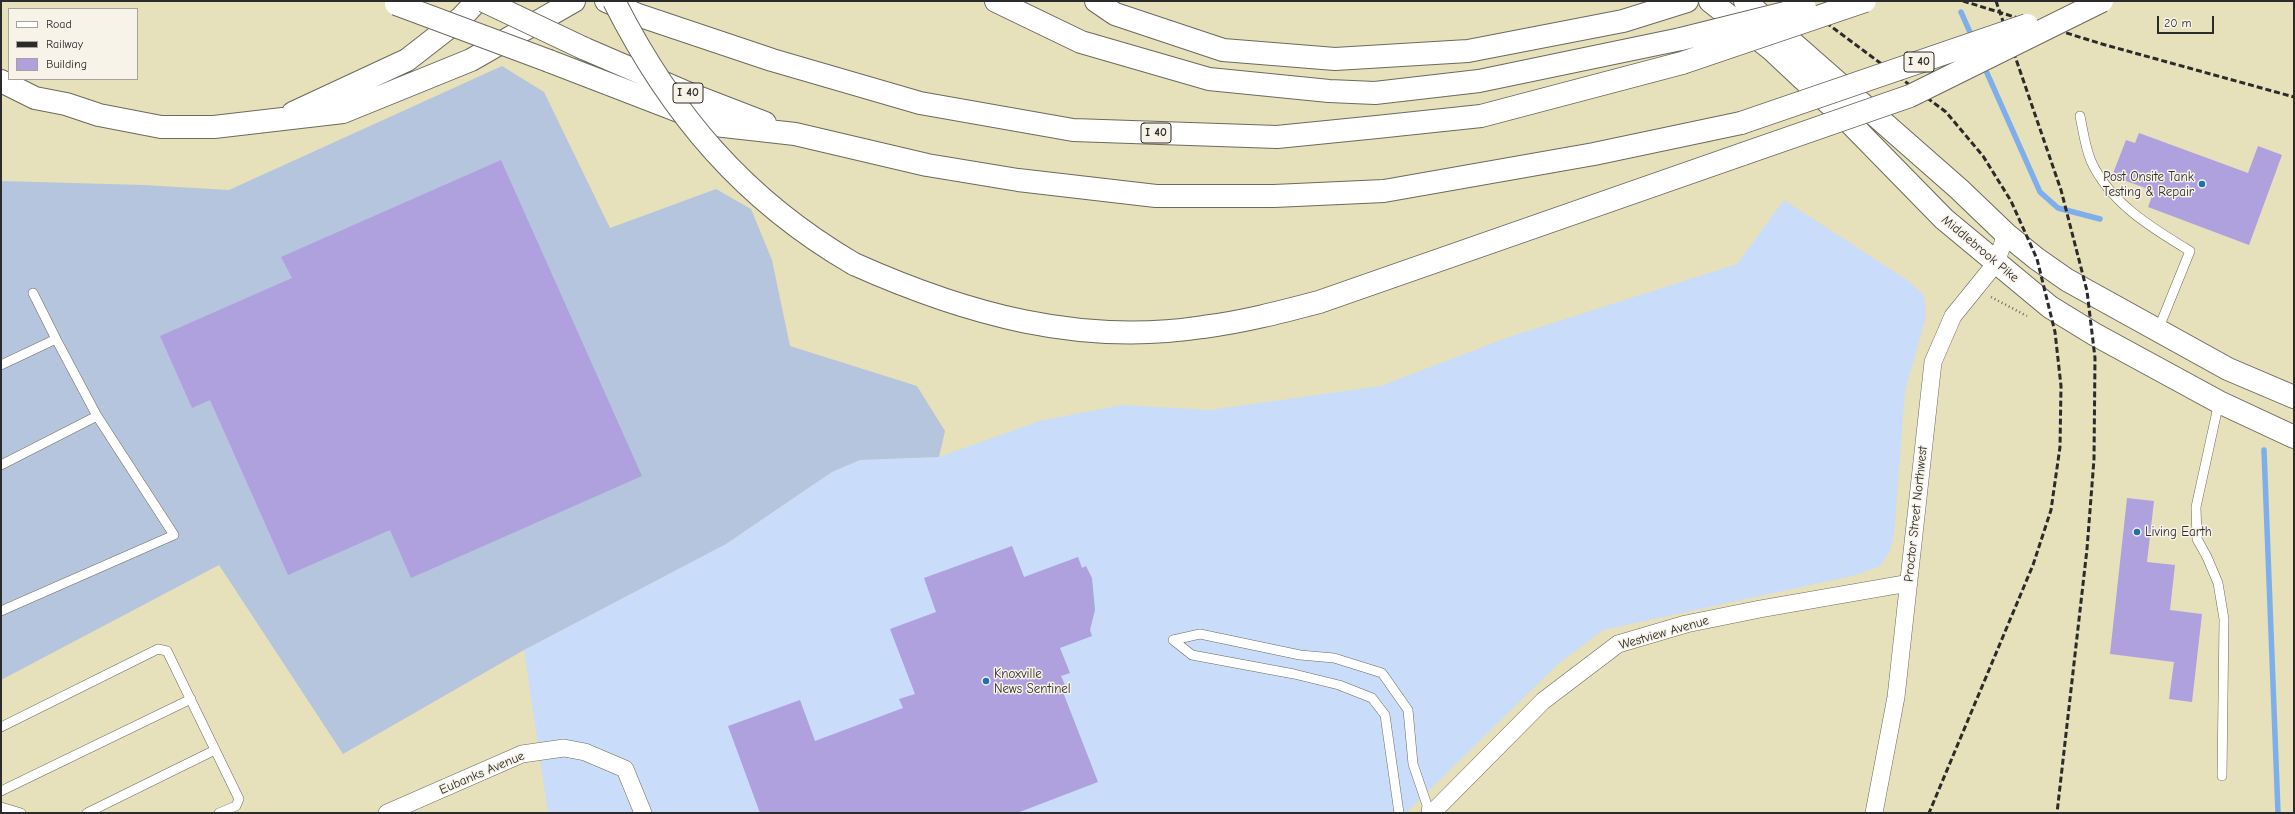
<!DOCTYPE html>
<html>
<head>
<meta charset="utf-8">
<style>
	body { margin:0 }
	#map { position:relative; width:2295px; height:814px; overflow:hidden; background:#e6e0bb; font-family:"Comic Neue",sans-serif }
	canvas { display:block }
	.frame { position:absolute; inset:0; border:2px solid #2b2b2b; pointer-events:none }
	.legend { position:absolute; left:8px; top:8px; width:130px; height:72px; box-sizing:border-box; background:#f7f3e8; border:1px solid #a5a39c; margin:0; padding:5px 7px; list-style:none; font-size:12px; color:#2b2b2b }
	.legend li { display:flex; align-items:center; gap:8px; height:20px }
	.legend b { width:20px; border:1px solid #a5a39c }
	.scale { position:absolute; left:2157px; top:16px; width:57px; height:18px; box-sizing:border-box; border:2px solid #2b2b2b; border-top:0; padding-left:5px; font-size:12px; line-height:14px; white-space:nowrap; color:#2b2b2b; -webkit-text-stroke:3px #f7f3e8; paint-order:stroke }
</style>
</head>
<body>
<div id="map">
<canvas width="2295" height="814"></canvas>
<div class="frame"></div>
<ul class="legend">
<li><b style="height:5px;background:#fff"></b>Road</li>
<li><b style="height:5px;background:#2b2b2b"></b>Railway</li>
<li><b style="height:11px;background:#afa1de"></b>Building</li>
</ul>
<div class="scale">20 m</div>
</div>
<script>
const g = document.querySelector('canvas').getContext('2d');
g.lineJoin = 'round';
function fillPath(path, color) {
  g.fillStyle = color;
  g.fill(path, 'evenodd');
}
function strokePath(path, color, width, dash) {
  g.strokeStyle = color;
  g.lineWidth = width;
  g.lineCap = dash ? 'butt' : 'round';
  g.setLineDash(dash || []);
  g.stroke(path);
}
function write(font, color, halo, rows, align = 'center') {
  g.font = font + ' "Comic Neue",sans-serif';
  g.lineWidth = 3;
  g.setLineDash([]);
  g.textBaseline = 'middle';
  g.strokeStyle = halo;
  g.fillStyle = color;
  for (const [text, x, y, turn = 0] of rows) {
    g.save();
    g.translate(x, y);
    g.rotate((+turn || 0) * Math.PI / 180);
    g.textAlign = isNaN(turn) ? turn : align;
    if (halo) g.strokeText(text, 0, 0);
    g.fillText(text, 0, 0);
    g.restore();
  }
}
fillPath(new Path2D(`
	M1784,200L1907,280L1924,295L1926,317L1905,391L1894,536L1890,551L1880,566L1856,575L1603,630L1558,664L1406,813H548L524,650L726,544L832,472L860,460L939,457L1040,421L1122,405L1210,410L1381,386L1506,338L1737,264Z`), '#c9dcf9');
fillPath(new Path2D(`
	M502,66L544,92L610,228L716,189L751,209L772,260L790,346L917,386L945,431L939,457L860,460L832,472L726,544L524,650L343,754L219,565L1,680V181L144,185L229,190Z`), '#b6c5de');
strokePath(new Path2D(`
	M1961,12L1973,39
	M1983,64L2040,192L2058,208L2100,219
	M2264,450L2278,813`), '#7fafea', 5.5);
fillPath(new Path2D(`
	M2139,133L2248,173L2258,146L2282,155L2249,245L2148,207L2154,191L2112,176L2126,140L2135,143Z
	M501,160L642,476L411,578L390,530L288,575L210,400L192,408L160,336L292,278L281,257Z
	M2127,498L2154,501L2147,562L2175,565L2170,610L2202,614L2192,702L2169,699L2174,662L2110,654Z
	M1012,546L1024,577L1078,557L1082,568L1086,566L1092,578L1095,610L1090,630L1092,636L1060,648L1070,673L1061,676L1065,685L1061,687L1098,782L1017,813H760L728,726L800,700L815,741L903,708L899,699L915,694L890,629L936,612L924,578Z`), '#afa1de');
const lane = new Path2D(`
	M2080,116C2083,130 2085,147 2091,161C2110,203 2152,228 2190,251L2158,330
	M1,365L56,339L33,293
	M2219,402L2196,507L2197,539L2207,557L2218,583L2224,619L2222,776
	M1,465L97,416
	M1,611L174,535L97,416L56,339
	M1,727L158,649L167,651L239,799L236,806L219,813
	M1,791L191,699
	M1,807L21,813
	M87,813L215,750
	M1399,813L1385,715L1372,698L1339,685L1294,674L1192,655L1173,640L1200,634L1300,655L1334,658L1382,673L1408,710L1413,764L1427,805L1426,813`);
const street = new Path2D(`
	M387,813L522,754L564,748L585,752L625,769L643,813
	M1432,813L1543,701L1618,644L1686,624L1760,609L1909,583
	M1874,813L1896,697L1933,362L1953,316L1996,263L2006,234`);
const secondary = new Path2D(`
	M1710,1L1771,49L1853,126L1944,219L2050,307L2094,334L2219,402L2294,437
	M1745,1L1959,189L2006,234L2037,259L2067,280L2228,369L2294,397`);
const highway = new Path2D(`
	M606,1L638,15L772,60L920,103L1073,130L1277,137L1377,127L1481,116L1682,63
	M996,1L1081,42L1209,79L1329,91L1375,93L1479,81L1681,39
	M1096,1L1115,14L1223,50L1335,59L1468,51L1623,21L1687,1
	M583,48L690,94L765,123
	M549,61L715,125L795,134L927,165L1018,180L1156,196H1274L1384,191L1594,154L1741,123
	M1,81L35,98L66,104L99,115L161,127H214L343,112L471,60L574,1
	M293,113L407,60L461,18L477,1
	M854,264C966,314 1080,346 1203,327C1243,322 1281,312 1319,302L1743,154`);
strokePath(lane, '#6c6a5d', 10);
strokePath(street, '#6c6a5d', 18);
strokePath(secondary, '#6c6a5d', 24);
strokePath(highway, '#6c6a5d', 24);
strokePath(new Path2D(`
	M1991,297L2027,316`), '#6c6a5d', 2.5, [1, 3]);
strokePath(lane, '#fff', 9);
strokePath(street, '#fff', 17);
strokePath(secondary, '#fff', 22);
strokePath(highway, '#fff', 22);
strokePath(new Path2D(`
	M1797,1L1946,112L1983,156L2011,201L2037,259L2055,332L2061,386L2060,447L2051,510L2033,565L1929,813
	M1963,1L2102,44L2294,97
	M1996,1L2061,190L2087,291L2095,358L2094,459L2087,549L2057,813`), '#2b2b2b', 3, [6, 3]);
const highwayBridge = new Path2D(`
	M484,1L583,48
	M614,1C671,114 744,200 854,264
	M396,4L549,61
	M1681,39L1805,8
	M1682,63L1865,1
	M1741,123L2027,25
	M1743,154L1910,96L2102,1`);
strokePath(highwayBridge, '#6c6a5d', 24, []);
strokePath(highwayBridge, '#fff', 22);
for (const [x, y, r, color] of [
	[2202,184,4,"#1f6fb2"],
	[2137,532,4,"#1f6fb2"],
	[986,681,4,"#1f6fb2"]
]) {
  const dot = new Path2D();
  dot.arc(x, y, r, 0, 2 * Math.PI);
  g.fillStyle = color;
  g.fill(dot);
  strokePath(dot, '#f7f3e8', 1.5);
}
for (const [x, y, w] of [
	[1919,62,30],
	[688,93,30],
	[1156,133,30]
]) {
  const box = new Path2D();
  box.roundRect(x - w / 2, y - 10, w, 20, 3);
  g.fillStyle = '#f7f3e8';
  g.fill(box);
  strokePath(box, '#2b2b2b', 1);
}
write('bold 12px', '#2b2b2b', null, [
	["I 40",1919,62],
	["I 40",688,93],
	["I 40",1156,133]
]);
write('13px', '#2b2b2b', '#f7f3e8', [
	["Post Onsite Tank",2194,177,"right"],
	["Testing & Repair",2194,192,"right"],
	["Living Earth",2145,532],
	["Knoxville",994,674],
	["News Sentinel",994,689]
], 'left');
write('13px', '#2b2b2b', '#f7f3e8', [
	["Middlebrook Pike",1980,249,40],
	["Proctor Street Northwest",1916,514,-84],
	["Westview Avenue",1664,633,-16],
	["Eubanks Avenue",482,773,-23]
]);
</script>
</body>
</html>
